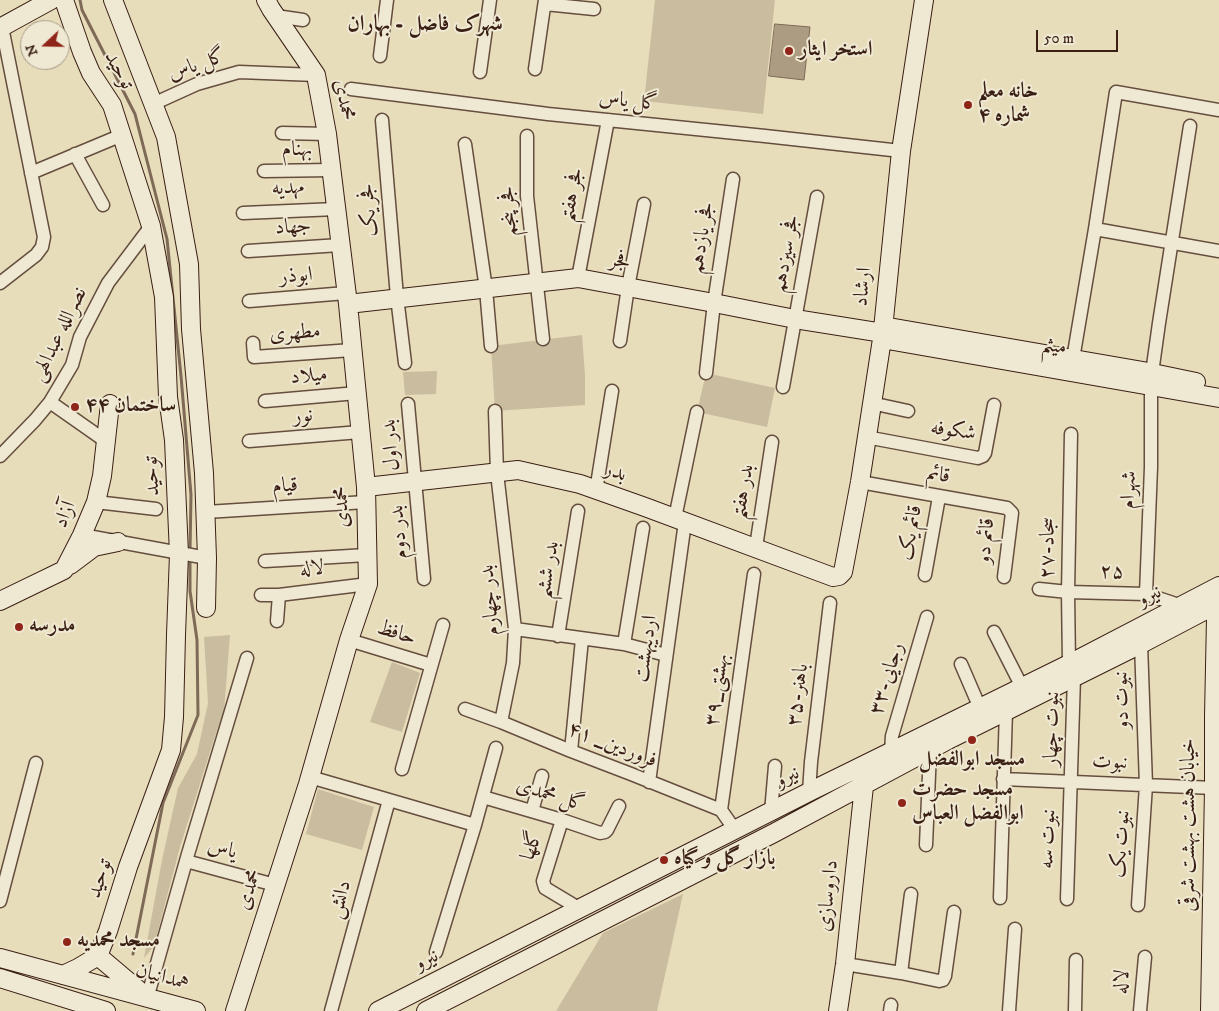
<!DOCTYPE html>
<html>
<head>
<meta charset="utf-8">
<style>
	body { margin:0 }
	#map { position:relative; width:1219px; height:1011px; overflow:hidden; background:#e7ddbb; font-family:"IM FELL DW Pica",serif }
	canvas { display:block }
	.north { position:absolute; left:20px; top:20px; width:50px; height:50px; box-sizing:border-box; background:#efe9d3; border:1px solid #a79887; border-radius:50%; rotate:249deg; font-size:14px; font-weight:700; line-height:20px; text-align:center; color:#3a1f14 }
	.north::after { content:''; display:block; margin:auto; width:18px; height:22px; background:#8f2418; clip-path:polygon(50% 0,100% 100%,50% 72%,0 100%) }
	.scale { position:absolute; left:1036px; top:30px; width:82px; height:22px; box-sizing:border-box; border:2px solid #3a1f14; border-top:0; padding-left:6px; font-size:15px; line-height:18px; white-space:nowrap; color:#3a1f14; -webkit-text-stroke:4px #efe9d3; paint-order:stroke }
</style>
</head>
<body>
<div id="map">
<canvas width="1219" height="1011"></canvas>
<div class="north">N</div>
<div class="scale">50 m</div>
</div>
<script>
const g = document.querySelector('canvas').getContext('2d');
g.lineJoin = 'round';
function fillPath(path, color) {
  g.fillStyle = color;
  g.fill(path, 'evenodd');
}
function strokePath(path, color, width, dash) {
  g.strokeStyle = color;
  g.lineWidth = width;
  g.lineCap = dash ? 'butt' : 'round';
  g.setLineDash(dash || []);
  g.stroke(path);
}
function write(font, color, halo, rows, align = 'center') {
  g.font = font + ' "IM FELL DW Pica",Amiri,serif';
  g.lineWidth = 4;
  g.setLineDash([]);
  g.textBaseline = 'middle';
  g.strokeStyle = halo;
  g.fillStyle = color;
  for (const [text, x, y, turn = 0] of rows) {
    g.save();
    g.translate(x, y);
    g.rotate((+turn || 0) * Math.PI / 180);
    g.textAlign = isNaN(turn) ? turn : align;
    if (halo) g.strokeText(text, 0, 0);
    g.fillText(text, 0, 0);
    g.restore();
  }
}
fillPath(new Path2D(`
	M655,0H775L763,114L644,101Z
	M582,335L585,375V405L495,411L491,346Z
	M437,371L436,394L405,395L403,372Z
	M706,373L775,388L767,427L697,412Z
	M230,635L224,711L215,736L180,847L154,946L144,958L162,860L178,788L197,754L208,703L204,637Z
	M392,662L420,673L402,732L370,722Z
	M318,789L374,807L362,850L306,834Z
	M683,894L657,1011H556L603,933Z`), '#cabd9f');
const water = new Path2D(`
	M775,24L810,27L804,80L769,76Z`);
fillPath(water, '#ac9c82');
strokePath(water, '#7e6a56', 1);
strokePath(new Path2D(`
	M80,0L82,10L135,114L167,239L181,376L191,495L190,551
	M133,954L163,803L198,715L197,640L190,591V558`), '#7e6a56', 3);
const street = new Path2D(`
	M545,4L594,9
	M276,16L303,20
	M380,56L387,0
	M535,69L545,0
	M480,72L490,0
	M351,89L548,114L765,136L901,151
	M153,104L197,84L239,72L316,75
	M382,120L397,297L405,363
	M282,133L327,134
	M527,136V196L543,339
	M465,144L486,289L491,346
	M75,154L103,205
	M264,171L331,170
	M31,173L122,135
	M243,213L336,209
	M1095,229L1219,251
	M248,251L340,245
	M578,278L608,120
	M0,283L36,255L42,247L44,237L2,27
	M249,301L346,293
	M620,341L628,287L644,204
	M253,343L254,357L352,350
	M1073,359L1095,229L1116,92L1219,110
	M706,373L714,303L733,179
	M1152,373L1159,323L1190,126
	M783,387L817,197
	M265,401L357,393
	M50,402L107,442
	M871,403L908,411
	M408,404L424,579
	M495,411L497,473L515,629L513,663L501,722
	M866,437L978,458L983,456L985,453L994,405
	M249,441L360,432
	M0,456L35,420L50,402L72,365L80,337L108,283L151,226
	M860,482L1007,508L1012,513L1004,577
	M596,491L612,391
	M96,502L156,509
	M206,512L366,502
	M675,518L697,412
	M82,535L207,558
	M756,547L772,442
	M265,561L367,555
	M925,575L939,497
	M1039,589L1068,592L1146,594L1182,606
	M1146,594L1151,467V386
	M261,595H279L368,584
	M277,621L279,595
	M515,629L624,644L666,655
	M994,632L1022,687
	M558,636L578,511
	M349,640L431,665
	M624,644L643,528
	M961,664L980,708
	M1069,664L1068,592L1071,434
	M465,709L501,722L571,751L631,774L721,810L735,830
	M571,751L582,639
	M891,752L892,736L927,617
	M402,769L443,625
	M310,777L475,825
	M1003,779L1214,788
	M649,782L685,522
	M809,792L811,762L830,603
	M483,797L562,820L600,833L605,832L607,830L619,806
	M721,810L754,574
	M532,811L542,776
	M771,812L775,766
	M562,820L543,881L545,888L580,909
	M926,845L930,751
	M186,861L275,885
	M1000,898L1006,711
	M1067,899L1074,677
	M0,901L36,763
	M1138,905L1146,785L1141,644
	M436,952L475,825L496,748
	M845,964L901,973L939,981L943,980L945,976L954,912
	M901,973L911,894
	M150,988L188,854L247,658
	M331,1011L389,800
	M890,1011L891,1005
	M1009,1011L1015,929
	M1075,1011L1076,960
	M1140,1011L1145,957`);
const secondary = new Path2D(`
	M113,0L166,137L189,264L191,329L204,473L207,558L206,608
	M0,28L51,0
	M348,304L578,278L714,303L795,319L883,333
	M883,326L1143,371L1196,382
	M882,339L1219,398
	M366,487L518,470L580,484L645,507L833,577L839,576L843,572L860,482L882,339L901,151L924,0
	M70,565L94,547L118,542
	M0,601L64,570L82,535L96,502L102,476L110,404
	M98,956L143,994
	M0,958L196,1011
	M63,975L78,968L98,956L108,931L128,867L171,750L174,717L176,635L179,554L174,440L168,397L164,297L151,226L112,105L91,73L82,52L64,0
	M0,978L106,1011
	M235,1011L308,784L349,640L368,584L366,487L348,304L327,134L316,75L271,9L266,0
	M378,1011L809,792L1069,664L1219,586
	M426,1011L774,833L948,740L1143,643L1219,603
	M838,1011L845,964L864,786L861,778
	M1210,1011L1214,788V716L1216,618L1219,613`);
strokePath(street, '#654e3e', 15);
strokePath(secondary, '#3a1f14', 20);
strokePath(street, '#efe9d3', 12);
strokePath(secondary, '#efe9d3', 18);
for (const [x, y, r, color] of [
	[789,51,5,"#8f2418"],
	[968,105,5,"#8f2418"],
	[75,407,5,"#8f2418"],
	[19,627,5,"#8f2418"],
	[972,740,5,"#8f2418"],
	[902,803,5,"#8f2418"],
	[664,860,5,"#8f2418"],
	[67,942,5,"#8f2418"]
]) {
  const dot = new Path2D();
  dot.arc(x, y, r, 0, 2 * Math.PI);
  g.fillStyle = color;
  g.fill(dot);
  strokePath(dot, '#efe9d3', 2);
}
write('bold 21px', '#3a1f14', '#efe9d3', [
	["استخر ایثار",799,51],
	["خانه معلم",978,93],
	["شماره ۴",978,117],
	["ساختمان ۴۴",85,407],
	["مدرسه",29,627],
	["مسجد ابوالفضل",972,761,"center"],
	["مسجد حضرت",912,791],
	["ابوالفضل العباس",912,815],
	["بازار گل و گیاه",674,860],
	["مسجد محمدیه",77,942]
], 'left');
write('21px', '#3a1f14', '#efe9d3', [
	["گل یاس",197,66,-19],
	["توحید",118,71,61],
	["محمدی",343,100,79],
	["گل یاس",628,102,6],
	["بهنام",297,151],
	["مهدیه",288,189,-2],
	["فجر هفتم",573,195,-79],
	["فجر یک",370,210,-95],
	["فجر پنجم",510,211,-94],
	["جهاد",293,228,-4],
	["فجر یازدهم",703,238,-81],
	["فجر سیزدهم",787,254,-80],
	["فجر",620,262,10],
	["ابوذر",296,277,-5],
	["ارشاد",864,287,-84],
	["مطهری",295,334,-4],
	["نصرالله عبدالهی",60,335,-64],
	["میثم",1054,347,10],
	["میلاد",309,377,-5],
	["نور",303,417,-5],
	["شکوفه",953,432,8],
	["بدر اول",392,445,-95],
	["بدر",615,473,19],
	["توحید",153,476,-93],
	["قائم",938,476,10],
	["قیام",285,487,-4],
	["شهرام",1130,490,-88],
	["بدر هفتم",744,492,-81],
	["محمدی",343,507,-92],
	["آزاد",66,515,-67],
	["بدر دوم",400,532,-95],
	["قائم یک",912,533,-80],
	["قائم دو",987,541,-85],
	["۲۷-سجاد",1049,548,-89],
	["لاله",312,570,-7],
	["بدر ششم",549,570,-81],
	["۲۵",1112,573,2],
	["نیرو",1150,597,-27],
	["بدر چهارم",491,600,-95],
	["حافظ",396,634,17],
	["اردیبهشت",647,649,-82],
	["۳۳-رجایی",888,679,-73],
	["۳۹_بهشتی",718,690,-82],
	["۳۵-باهنر",799,695,-83],
	["نبوت دو",1123,700,-92],
	["نبوت چهار",1053,729,-89],
	["۴۱ _فروردین",612,746,21],
	["نبوت",1110,763,2],
	["نیرو",788,778,-27],
	["گل محمدی",550,796,17],
	["خیابان هشت بهشت شرقی",1190,825,-90],
	["نبوت سه",1049,839,-88],
	["نبوت یک",1122,844,-86],
	["گلها",533,846,-72],
	["یاس",222,850,15],
	["توحید",101,879,-72],
	["محمدی",250,890,-72],
	["داروسازی",829,896,-84],
	["دانش",341,900,-75],
	["نیرو",427,961,-27],
	["همدانیان",162,978,15],
	["لاله",1123,982,-86]
]);
write('bold 22px', '#3a1f14', '#efe9d3', [
	["شهرک فاضل - بهاران",425,25]
]);
</script>
</body>
</html>
